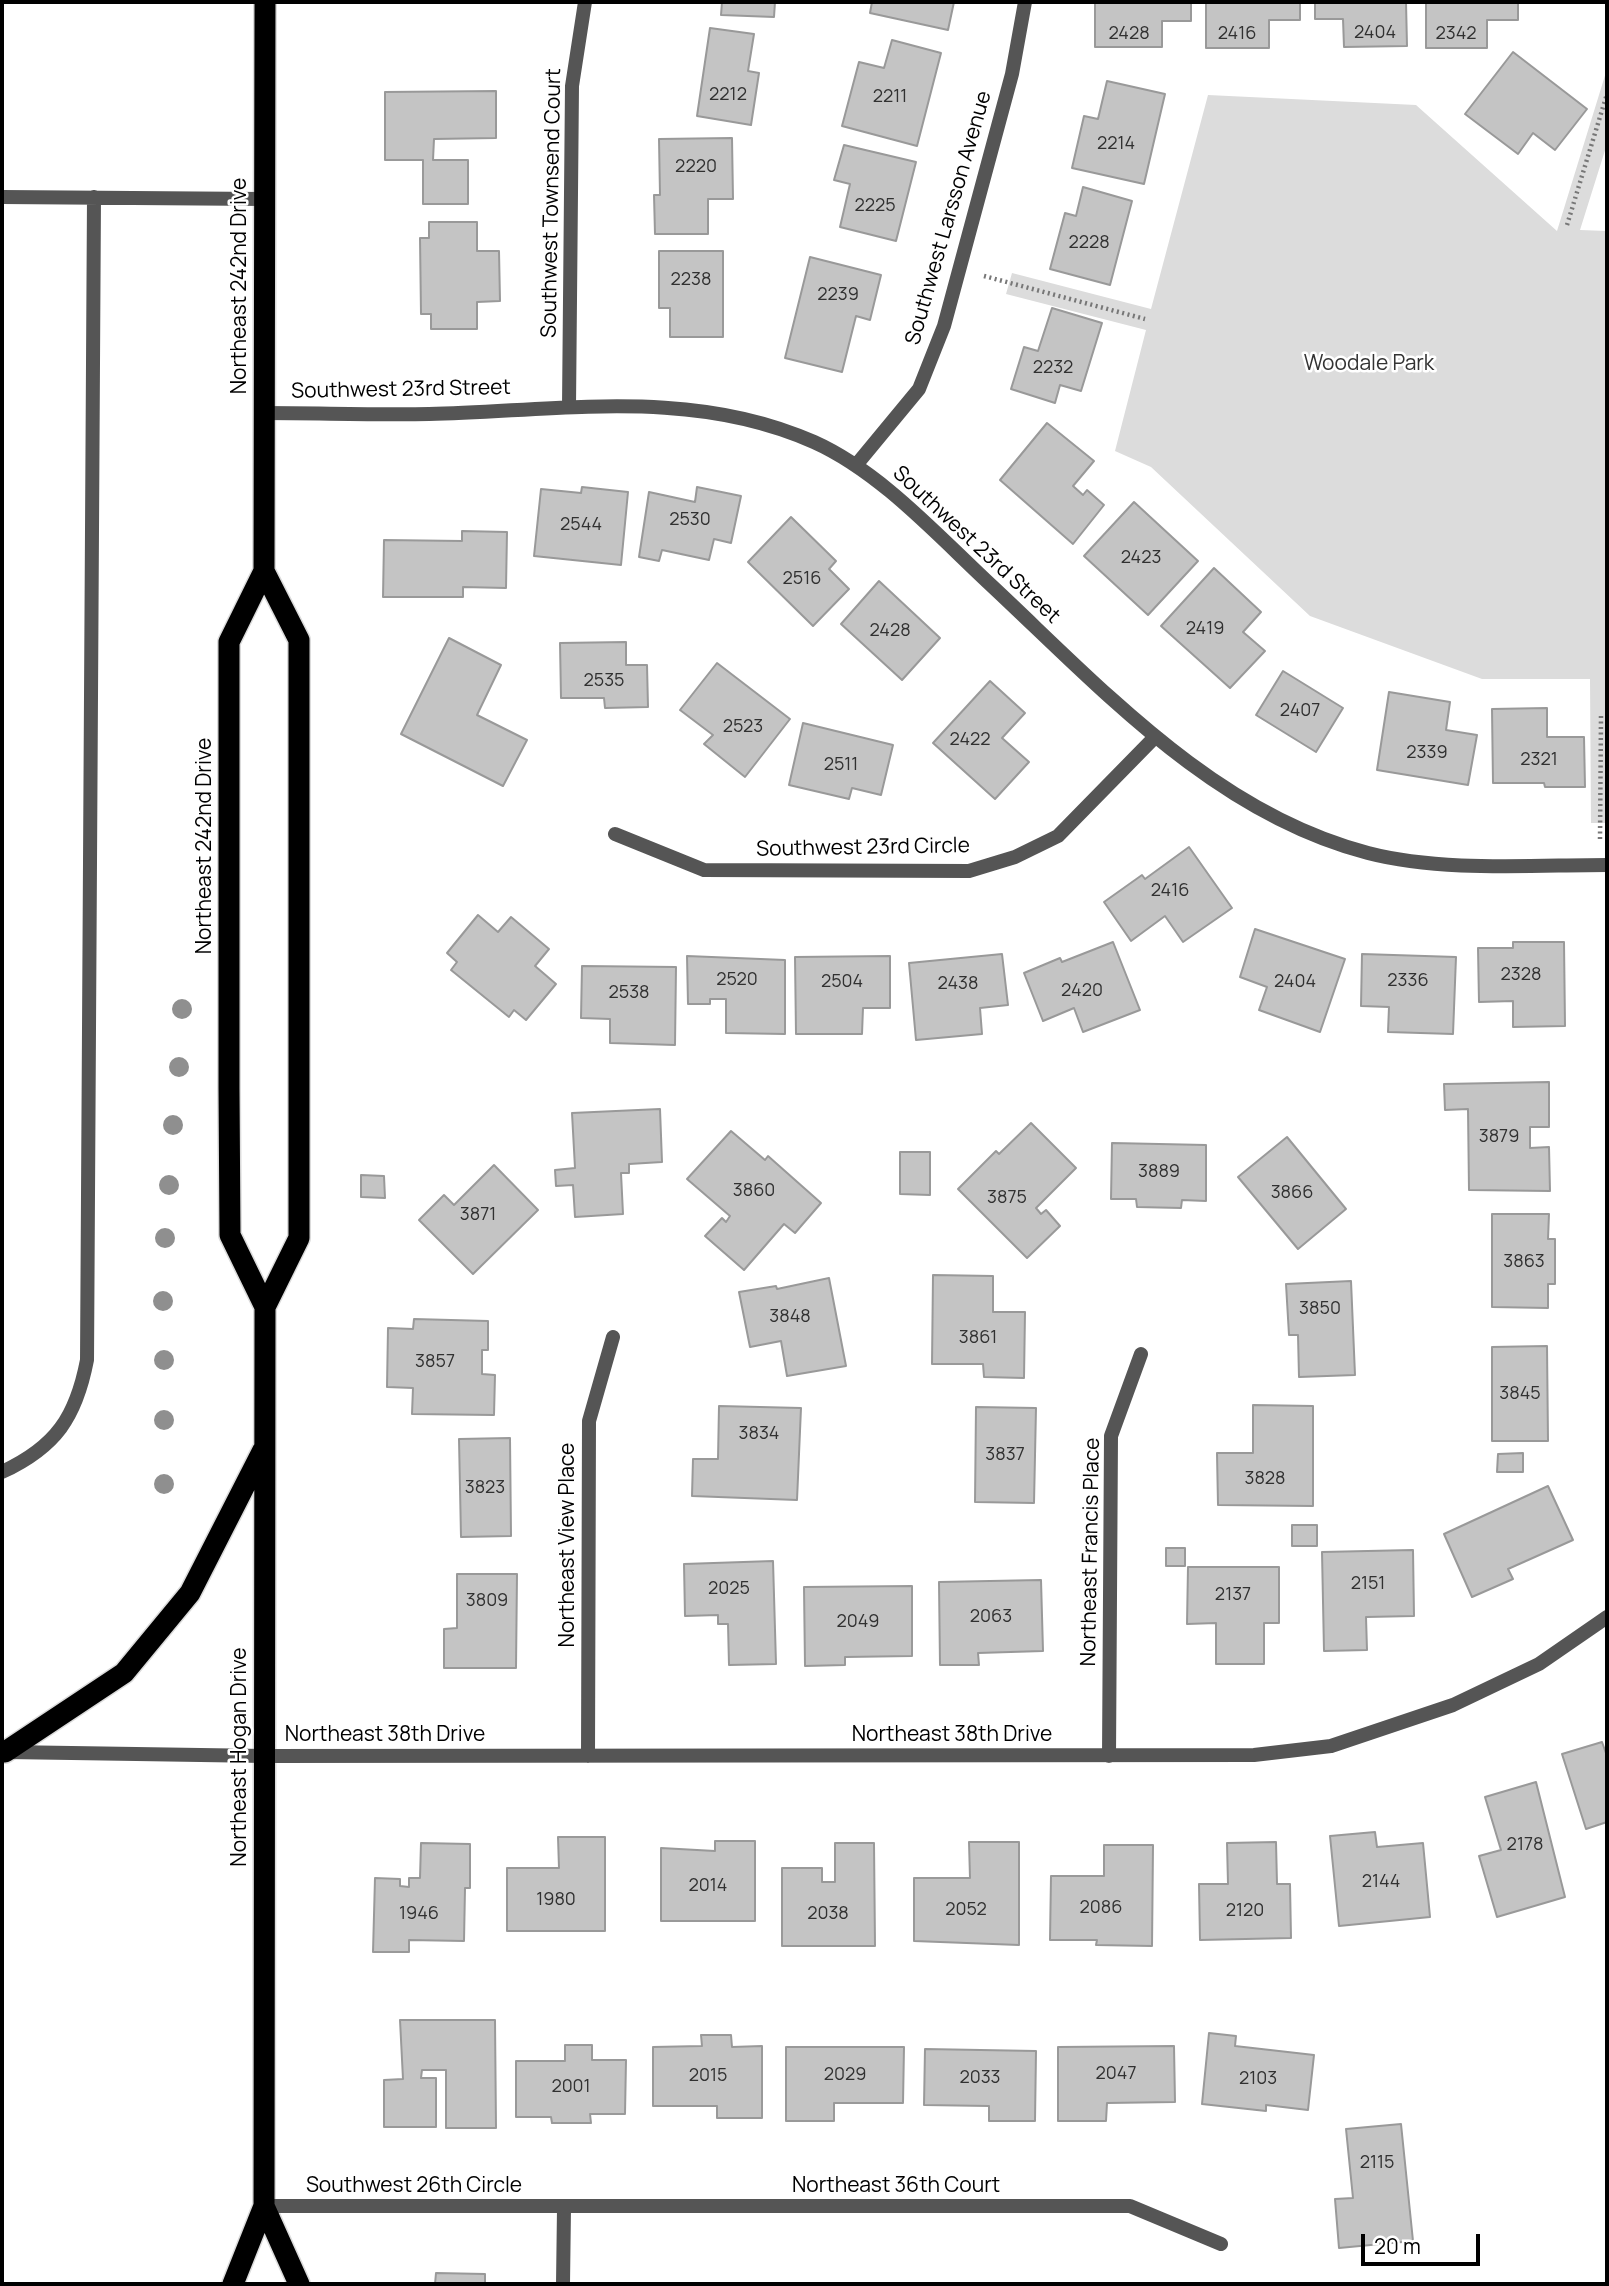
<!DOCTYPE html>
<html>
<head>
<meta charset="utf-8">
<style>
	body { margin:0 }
	#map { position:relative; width:1609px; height:2286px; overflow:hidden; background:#fff; font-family:Manrope,sans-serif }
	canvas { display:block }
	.frame { position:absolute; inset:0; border:4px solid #000; pointer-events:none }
	.scale { position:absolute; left:1361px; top:2234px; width:119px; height:32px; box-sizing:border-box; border:4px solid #000; border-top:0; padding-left:9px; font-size:21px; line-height:24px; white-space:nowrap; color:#000; -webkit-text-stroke:5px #fff; paint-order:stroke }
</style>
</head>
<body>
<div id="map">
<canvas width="1609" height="2286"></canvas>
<div class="frame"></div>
<div class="scale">20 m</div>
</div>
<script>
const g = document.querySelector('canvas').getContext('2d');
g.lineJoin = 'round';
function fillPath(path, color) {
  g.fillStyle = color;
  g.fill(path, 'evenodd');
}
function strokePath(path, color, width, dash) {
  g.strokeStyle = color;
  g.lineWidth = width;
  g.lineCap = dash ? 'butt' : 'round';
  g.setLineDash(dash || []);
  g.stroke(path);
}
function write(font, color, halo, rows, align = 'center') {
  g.font = font + ' Manrope,sans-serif';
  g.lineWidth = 5;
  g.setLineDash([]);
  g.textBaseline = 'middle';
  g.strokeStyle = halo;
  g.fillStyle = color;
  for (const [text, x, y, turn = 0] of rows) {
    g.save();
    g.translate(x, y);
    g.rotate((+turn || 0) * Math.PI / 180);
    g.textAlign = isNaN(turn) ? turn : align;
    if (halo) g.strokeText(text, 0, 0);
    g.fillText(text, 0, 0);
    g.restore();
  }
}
fillPath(new Path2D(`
	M1607,69V144L1580,230L1607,231V823H1591L1590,679H1482L1310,616L1151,467L1115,451L1146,330L1006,294L1012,273L1151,309L1208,95L1416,105L1557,231Z`), '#dcdcdc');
const building = new Path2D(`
	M722,2H775L774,17L721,15Z
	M872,2H954L948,30L870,13Z
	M1095,2H1191V21H1162V47H1095Z
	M1206,2H1300V20H1269V48H1206Z
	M1315,2H1406L1407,46L1344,47L1343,19H1315Z
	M1426,2H1518V20H1487V48H1426Z
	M710,28L754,34L748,71L759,73L751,125L697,116Z
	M892,40L941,53L917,146L842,126L859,62L884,68Z
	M1513,52L1587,109L1555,150L1533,133L1518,154L1465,114Z
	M1107,81L1165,94L1144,184L1072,168L1084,116L1098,119Z
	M496,91V138L434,139L433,160H468V204H423V160H385V92Z
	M732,138L733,199H708V234H655L654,195H660L659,139Z
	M844,145L916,162L896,241L840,227L850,184L834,180Z
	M1083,187L1132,201L1110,285L1050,269L1065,213L1076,216Z
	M429,222H477V251H499L500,301L477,302V329H431V314H421L420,238H429Z
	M659,251H723V337H670V308H659Z
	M810,257L881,275L870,320L856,316L842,372L785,358Z
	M1052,308L1102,323L1081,391L1060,385L1055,403L1011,389L1024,347L1038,351Z
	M1047,423L1094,461L1073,486L1083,495L1087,490L1104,505L1073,544L1000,480Z
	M582,487L628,492L621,565L534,556L541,489L581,493Z
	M697,487L741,496L731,543L714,539L709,560L662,550L659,561L639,557L649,492L695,502Z
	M1134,502L1198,561L1148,615L1084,556Z
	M791,517L836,561L829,569L849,589L813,626L748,562Z
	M462,531L507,532L506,588L463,587V597H383L384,540L462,541Z
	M1214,568L1261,612L1243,632L1265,651L1230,688L1161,626Z
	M879,581L940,638L902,680L841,624Z
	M449,638L501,665L477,715L527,740L503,786L401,734Z
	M626,642V665H647L648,707L605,708L604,698H561L560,643Z
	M717,663L790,719L745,777L704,744L713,735L680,710Z
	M1283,671L1343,708L1316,752L1256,715Z
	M990,681L1025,713L1002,738L1029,762L995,799L933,743Z
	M1389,692L1450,702L1446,730L1477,735L1468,785L1377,770Z
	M1547,708V737H1584L1585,787H1545L1544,783H1493L1492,709Z
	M803,723L893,745L881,795L852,788L849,799L789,785Z
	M1189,847L1232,908L1183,942L1165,916L1131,941L1104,902L1142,875L1145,879Z
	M478,915L498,932L511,917L549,949L535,966L556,984L526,1020L514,1010L509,1017L451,970L457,962L447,953Z
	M1255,929L1345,959L1320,1032L1259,1010L1267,987L1240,977Z
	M1113,942L1140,1010L1083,1032L1074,1008L1043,1021L1024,973L1060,958L1062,962Z
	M1513,942H1564L1565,1026L1513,1027V1001L1479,1002L1478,948H1513Z
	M1002,954L1008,1005L980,1008L982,1034L916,1040L909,963Z
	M1362,954L1456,957L1453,1034L1388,1032L1389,1007L1361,1006Z
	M687,956L785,960V1034L726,1033V999H710V1004H688Z
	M890,956V1008H863L862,1034H796L795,957Z
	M582,966L676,967L675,1045L610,1043V1019L581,1018Z
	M1549,1082V1127H1530V1148L1549,1147L1550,1191L1469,1190L1468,1109L1445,1110L1444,1084Z
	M660,1109L662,1162L629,1164V1173H621L623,1214L575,1217L573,1185L556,1186L555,1170L575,1168L572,1113Z
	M1031,1123L1076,1168L1036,1208L1041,1214L1046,1210L1060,1226L1027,1258L958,1189L996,1151L999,1154Z
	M731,1131L765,1160L768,1156L821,1203L795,1233L784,1224L744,1270L705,1236L722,1218L726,1222L730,1216L687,1179Z
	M1287,1137L1346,1209L1298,1249L1238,1177Z
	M1112,1143L1206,1145V1201L1182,1200L1181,1208L1137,1207L1136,1199H1111Z
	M900,1152H930V1195L900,1194Z
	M494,1165L538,1210L473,1274L419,1220L444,1195L454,1205Z
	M361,1175L384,1176L385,1198L361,1197Z
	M1492,1214H1549L1548,1239H1555V1284H1548V1308L1492,1307Z
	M933,1275L993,1276V1312H1025L1024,1378L984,1377L983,1364H932Z
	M829,1278L846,1366L787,1376L781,1341L750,1347L739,1292L776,1286L777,1289Z
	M1351,1281L1355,1375L1299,1377L1298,1335H1289L1286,1284Z
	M414,1319L488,1321V1350H482V1374L495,1375L494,1415L412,1414L413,1388L387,1387L388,1328L413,1329Z
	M1547,1346L1548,1441H1492V1347Z
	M1253,1405L1313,1406V1506L1218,1505L1217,1453H1253Z
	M719,1406L801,1408L797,1500L692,1496L693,1459H718Z
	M976,1407L1036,1408L1034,1503L975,1502Z
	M510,1438L511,1536L461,1537L459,1439Z
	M1523,1453V1472H1497L1498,1454Z
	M1548,1486L1573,1540L1508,1569L1513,1579L1472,1597L1444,1534Z
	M1292,1525H1317V1546H1292Z
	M1166,1548H1185V1566H1166Z
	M1413,1550L1414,1616L1366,1617L1367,1650L1324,1651L1322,1552Z
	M773,1561L776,1664L729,1665L728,1624H718V1615L685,1616L684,1564Z
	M1188,1567H1279V1623H1264V1664H1216V1623L1187,1624Z
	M457,1574H517L516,1668H444V1629L457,1628Z
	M1041,1580L1043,1651L978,1653L979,1665H940L939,1582Z
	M912,1586V1656L845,1657V1665L805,1666L804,1587Z
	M1602,1742L1607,1756V1822L1586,1829L1562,1754Z
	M1536,1782L1565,1897L1497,1917L1479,1856L1501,1850L1485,1797Z
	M1375,1832L1377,1847L1423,1843L1430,1917L1339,1926L1330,1836Z
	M558,1837H605V1931H507V1868H559Z
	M715,1841H755V1921H661V1848L715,1851Z
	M969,1842H1019V1945L914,1941V1878H970Z
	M1276,1842L1277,1884H1290L1291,1938L1200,1940L1199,1884H1228L1227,1843Z
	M421,1843L470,1844V1888H465L464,1941L409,1940V1952H373L375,1878L400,1879V1886L409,1887V1878H420Z
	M835,1843H874L875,1946H782V1868H822V1882H835Z
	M1104,1845H1153L1152,1946L1096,1945L1097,1940H1050L1051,1876H1104Z
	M400,2020H495L496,2128H446V2070H422L421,2078H436V2127H384V2080L403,2079Z
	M1209,2033L1236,2036L1235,2046L1314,2055L1308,2110L1266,2105V2111L1202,2104Z
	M701,2035H731L732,2047L762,2046V2118H717V2106H653V2047L702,2046Z
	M565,2045H592V2060H626L625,2114H590L591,2123H552L551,2117H516V2061H565Z
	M1174,2046L1175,2102L1107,2103L1106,2121H1058V2047Z
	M786,2047H904L903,2103H834V2121H786Z
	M925,2049L1036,2051L1035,2121H989V2106L924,2105Z
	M1401,2124L1413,2241L1339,2248L1335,2199L1353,2198L1346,2129Z
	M436,2273L485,2274V2284H435Z`);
fillPath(building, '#c4c4c4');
strokePath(building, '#999', 2);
const highway = new Path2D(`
	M265,2L264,571L229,642V1088L230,1235L265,1307
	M5,1752L124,1673L190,1593L263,1450
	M264,2206L299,2284
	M233,2284L264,2206L265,1307L299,1238V640L264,571`);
strokePath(highway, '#dbdbdb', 24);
strokePath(new Path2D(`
	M1567,225L1607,94
	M984,276L1145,319
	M1600,839L1601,716`), '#777', 4.5, [2, 3.5]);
strokePath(new Path2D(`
	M2,197L264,199
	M2,1472C56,1447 76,1417 87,1360L94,197
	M7,1752L265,1756`), '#555', 14);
strokePath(new Path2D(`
	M569,406L572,86L585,2
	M264,413C319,413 374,415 429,414C559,411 691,387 814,442C881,472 939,537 993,587C1103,690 1216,814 1368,853C1441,872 1532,865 1607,865
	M857,464L919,389L944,326L1012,74L1025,2
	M615,834L704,870L969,871L1015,857L1058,836L1154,738
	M265,1756L1254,1755L1331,1746L1453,1705L1539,1664L1607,1617
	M588,1756L589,1421L613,1337
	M1109,1756L1111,1436L1141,1354
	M264,2206H1130L1221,2244
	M563,2284L564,2208`), '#555', 14);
strokePath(highway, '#000', 21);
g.fillStyle = '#8f8f8f';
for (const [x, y] of [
	[182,1009],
	[179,1067],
	[173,1125],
	[169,1185],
	[165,1238],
	[163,1301],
	[164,1360],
	[164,1420],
	[164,1484]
]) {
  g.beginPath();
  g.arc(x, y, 10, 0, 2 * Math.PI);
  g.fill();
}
write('18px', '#313131', null, [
	["2404",1375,33],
	["2428",1129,34],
	["2416",1237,34],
	["2342",1456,34],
	["2212",728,95],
	["2211",890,97],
	["2214",1116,144],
	["2220",696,167],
	["2225",875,206],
	["2228",1089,243],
	["2238",691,280],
	["2239",838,295],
	["2232",1053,368],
	["2530",690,520],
	["2544",581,525],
	["2423",1141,558],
	["2516",802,579],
	["2419",1205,629],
	["2428",890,631],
	["2535",604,681],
	["2407",1300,711],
	["2523",743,727],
	["2422",970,740],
	["2339",1427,753],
	["2321",1539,760],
	["2511",841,765],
	["2416",1170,891],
	["2328",1521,975],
	["2520",737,980],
	["2336",1408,981],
	["2504",842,982],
	["2404",1295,982],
	["2438",958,984],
	["2420",1082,991],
	["2538",629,993],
	["3879",1499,1137],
	["3889",1159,1172],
	["3860",754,1191],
	["3866",1292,1193],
	["3875",1007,1198],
	["3871",478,1215],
	["3863",1524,1262],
	["3850",1320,1309],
	["3848",790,1317],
	["3861",978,1338],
	["3857",435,1362],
	["3845",1520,1394],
	["3834",759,1434],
	["3837",1005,1455],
	["3828",1265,1479],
	["3823",485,1488],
	["2151",1368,1584],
	["2025",729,1589],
	["2137",1233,1595],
	["3809",487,1601],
	["2063",991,1617],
	["2049",858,1622],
	["2178",1525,1845],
	["2144",1381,1882],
	["2014",708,1886],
	["1980",556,1900],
	["2086",1101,1908],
	["2052",966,1910],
	["2120",1245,1911],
	["1946",419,1914],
	["2038",828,1914],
	["2047",1116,2074],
	["2029",845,2075],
	["2015",708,2076],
	["2033",980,2078],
	["2103",1258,2079],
	["2001",571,2087],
	["2115",1377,2163]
]);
write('21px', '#000', '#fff', [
	["Southwest Townsend Court",552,203,-89],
	["Southwest Larsson Avenue",949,218,-74],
	["Northeast 242nd Drive",240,286,-90],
	["Southwest 23rd Street",401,390,-1],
	["Southwest 23rd Street",976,545,43],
	["Northeast 242nd Drive",205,846,-90],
	["Southwest 23rd Circle",863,848,-1],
	["Northeast View Place",568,1545,-90],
	["Northeast Francis Place",1091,1552,-89],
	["Northeast 38th Drive",385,1735],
	["Northeast 38th Drive",952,1735],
	["Northeast Hogan Drive",240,1757,-90],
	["Southwest 26th Circle",414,2186],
	["Northeast 36th Court",896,2186]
]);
write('21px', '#333', '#fff', [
	["Woodale Park",1369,364]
]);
</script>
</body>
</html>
